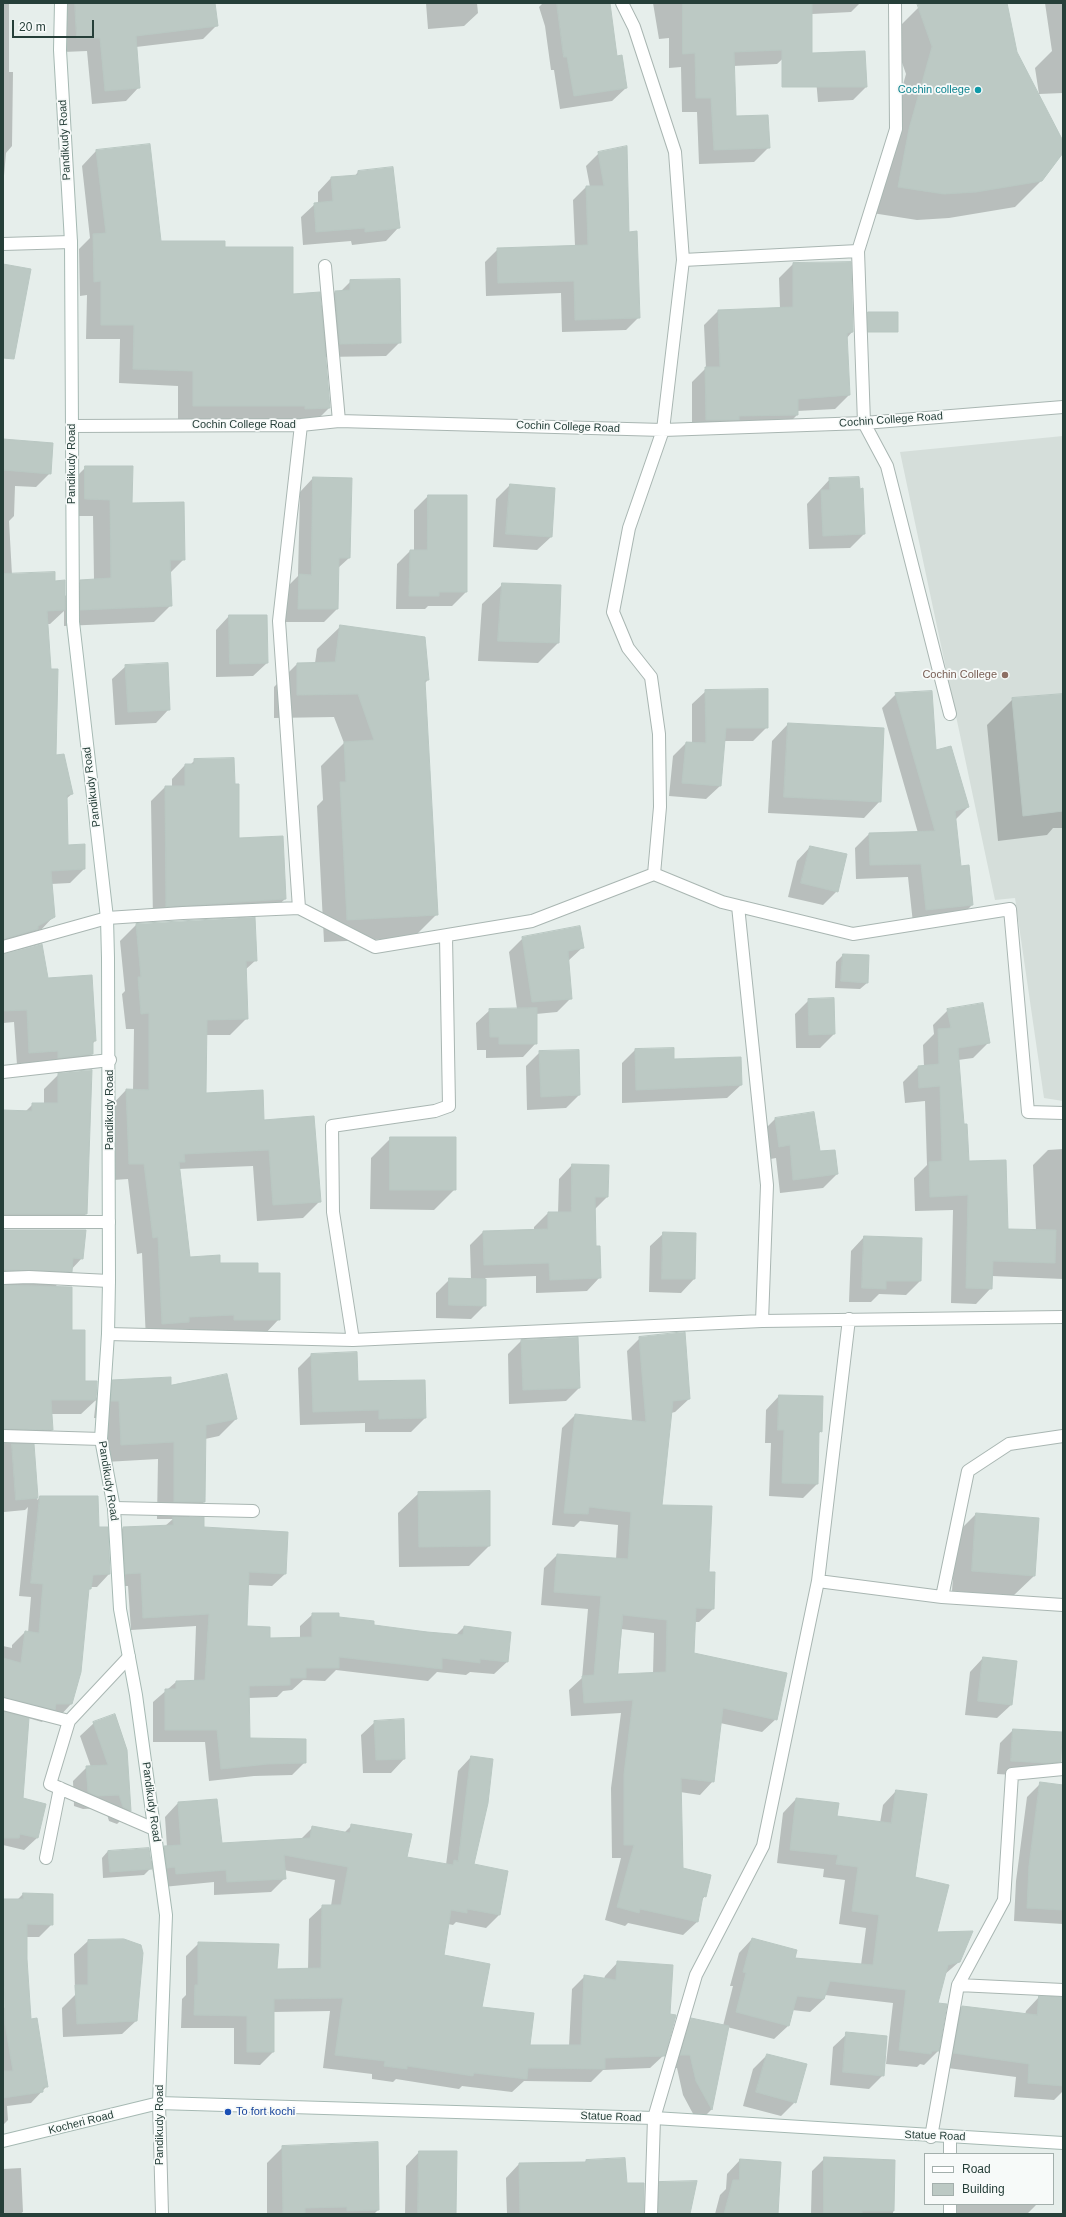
<!DOCTYPE html>
<style>
body{margin:0}
#map{position:relative;width:1066px;height:2217px;overflow:hidden;background:#e6eeeb;font-family:Helvetica,sans-serif}
canvas{display:block}
.frame{position:absolute;inset:0;border:4px solid #263f39;pointer-events:none}
.legend{position:absolute;left:924px;top:2153px;width:130px;height:52px;box-sizing:border-box;background:#f7faf9;border:1px solid #a3afac;margin:0;padding:5px 7px;list-style:none;font-size:12px;color:#263f39}
.legend li{display:flex;align-items:center;gap:8px;height:20px}
.legend b{width:20px;border:1px solid #a3afac}
.scale{position:absolute;left:12px;top:20px;width:82px;height:18px;box-sizing:border-box;border:2px solid #263f39;border-top:0;padding-left:5px;font-size:12px;line-height:14px;white-space:nowrap;color:#263f39;-webkit-text-stroke:3px #f7faf9;paint-order:stroke}
</style>
<div id="map">
<canvas width="1066" height="2217"></canvas>
<div class="frame"></div>
<ul class="legend">
<li><b style="height:5px;background:#fff"></b>Road</li>
<li><b style="height:11px;background:#bcc9c4"></b>Building</li>
</ul>
<div class="scale">20 m</div>
</div>
<script>
const ctx = document.querySelector('canvas').getContext('2d');
ctx.lineJoin = 'round';
function paint(path, color) { ctx.fillStyle = color; ctx.fill(path, 'evenodd'); }
function trace(path, color, width, dash) { ctx.strokeStyle = color; ctx.lineWidth = width; ctx.lineCap = dash ? 'butt' : 'round'; ctx.setLineDash(dash || []); ctx.stroke(path); }
function label(font, color, halo, rows, align = 'center') {
  ctx.font = font + ' Helvetica,sans-serif'; ctx.lineWidth = 3.5; ctx.setLineDash([]); ctx.textBaseline = 'middle'; ctx.strokeStyle = halo; ctx.fillStyle = color; for (const [text, x, y, turn = 0] of rows) {
    ctx.save(); ctx.translate(x, y); ctx.rotate((+turn || 0) * Math.PI / 180); ctx.textAlign = isNaN(turn) ? turn : align; if (halo) ctx.strokeText(text, 0, 0); ctx.fillText(text, 0, 0); ctx.restore();
  }
}
const built = new Path2D(`
 M1063 436V1101L1044 1098 1015 898 995 900 900 452Z`);
const shadow = new Path2D(`
 M3 3H9V72H13L12 146 6 153 3 187Z
 M66 3H214L217 25 203 39 136 47 139 87 126 101 92 104 87 51 63 52Z
 M426 3H477L478 13 464 26 428 29Z
 M543 3H609L616 57 626 88 612 101 560 109 554 70H551L545 26 539 7Z
 M653 3H787L792 50 777 64 733 66 735 117 769 147 754 162 699 164 697 112H682L681 67 669 68V38L659 39Z
 M811 3H860L851 12 812 14Z
 M930 3H1006L1016 52 1063 143V152L1041 181 1015 207 949 218 917 220 872 213 883 156 906 74 892 34 919 7Z
 M1045 3H1063V93L1039 94 1035 68 1052 51Z
 M815 67 866 87 853 100 818 102Z
 M149 146 160 242 224 248 292 295 320 307 335 292H340L351 281 400 342 386 356 325 357 329 408 315 422 178 420V386L119 383 120 339H86L87 295 80 296 79 249 90 238 82 166 96 151Z
 M599 153 628 233 639 317 626 330 562 332 561 293 486 296 485 262 498 249 575 246 573 200 586 187H590L586 166Z
 M358 172 399 227 386 241 352 245 351 241 303 245 301 217 315 204 318 203V192L331 178 354 177Z
 M793 264 852 332 846 339 849 395 835 409 797 411V415L783 429 692 433V382L706 368 704 325 718 311 780 309 779 278Z
 M3 440 50 473 36 487 15 486 14 516 9 521 12 575 54 582 64 597 81 581 94 580 93 516H69V484L86 467 131 504 184 559 170 573 171 605 154 622 64 626V611L50 624H47L55 757 72 794 66 799 67 846 84 869 70 883 51 884 54 916 40 931 3 949Z
 M313 478 351 479 349 558 338 568 337 609 324 622H285V589L298 576 300 492Z
 M830 479 864 534 850 548 809 549 807 504Z
 M510 485 554 488 551 537 537 550 493 547 496 499Z
 M428 496H466V592L452 606H428L425 609H396L397 564 410 551H414V510Z
 M503 584 558 643 538 663 478 661 482 604Z
 M229 616 267 663 253 676 216 677V630Z
 M341 626 428 680 424 684 437 914 413 938 324 942 317 806 323 800 321 766 344 743 334 717 274 718V687L297 664 315 663 317 649Z
 M126 666 169 709 156 723 115 725 112 679Z
 M706 691 767 727 753 741H724L720 786 706 799 669 796 673 756 686 743H692V704Z
 M896 694 968 807 955 820 960 868 972 905 958 919 913 923 908 877 856 879 855 848 869 834 918 833 882 708Z
 M1063 695V828H1053L1047 835 998 841 987 725 1013 699Z
 M788 724 880 801 864 818 768 813 772 741Z
 M195 760 234 786 238 839 285 899 271 912 153 920 151 801 165 787H172V779L185 765H190Z
 M810 847 837 891 823 905 788 897 797 861Z
 M254 918 256 960 245 970 247 1018 230 1035H206L205 1094 264 1121 320 1201 303 1218 257 1221 253 1166 178 1169 189 1258 257 1274 279 1319 263 1336H219L218 1331 177 1333 146 1340 142 1253 137 1254 128 1179 113 1180 110 1107 126 1090 133 1091 134 1029H126L122 994 125 991 120 941 136 925Z
 M523 938 583 947 568 961 571 998 557 1012 536 1014V1043L523 1057 486 1058V1050H477L476 1023 490 1010 517 1009 509 952Z
 M3 955 47 979 95 1041 92 1044V1054L78 1067 17 1065 14 1022 3 1023Z
 M843 955 867 983 860 989 835 988 836 962Z
 M809 1000 834 1034 820 1048H796L795 1014Z
 M948 1010 988 1043 973 1058 958 1060 963 1125 968 1162 1007 1230H1036L1033 1165 1048 1150 1063 1149V1279L992 1276 991 1288 976 1304 951 1303 953 1210 915 1211 914 1178 927 1165 925 1101 905 1103 903 1082 918 1067 924 1066 923 1045 934 1034 933 1025Z
 M635 1050 673 1060 741 1085 727 1098 622 1103V1063Z
 M540 1052 579 1095 566 1108 527 1110 526 1066Z
 M91 1071 86 1214 72 1228H3V1111L25 1112 33 1104H44V1089L59 1074Z
 M775 1119 820 1152 837 1174 823 1188 780 1193 776 1158 765 1160 762 1132Z
 M391 1138 454 1190 434 1210 370 1209 371 1158Z
 M572 1165 607 1197 594 1210 595 1247 600 1277 587 1291 536 1293V1276L485 1278V1305L471 1319 436 1318V1293L450 1279 471 1280 470 1245 483 1232 534 1230V1227L548 1213H558L559 1179Z
 M3 1230 82 1258 55 1287 71 1331 84 1382 95 1399 113 1381 170 1386 236 1419 219 1436 205 1439 204 1502 188 1518 285 1574 272 1586 248 1585 245 1627 269 1639 300 1638V1626L313 1614 372 1626 456 1635 464 1627 510 1633 507 1662 494 1674 470 1672 466 1675 437 1672 428 1681 336 1670 325 1681 303 1680 292 1690 283 1691 277 1697 248 1698 249 1739 305 1762 292 1775 254 1776 209 1781 205 1742H153V1702L176 1682H194L196 1626 131 1630 128 1586H113L110 1540 123 1528 165 1526 173 1519H157L158 1459 105 1462 102 1418H94L96 1400 81 1414H51L52 1430 37 1444H33L37 1500 40 1497 98 1528 109 1574 97 1587H91L87 1592 71 1704 59 1717 47 1716 42 1722 28 1718 22 1798 37 1838 24 1850 3 1845V1646L12 1648V1645L25 1632 28 1633 31 1597 19 1596 28 1507 25 1510 4 1512 3 1503Z
 M664 1233H695L694 1279 681 1293 649 1292 650 1246Z
 M864 1237 920 1281 906 1295 879 1294 871 1302H849L851 1251Z
 M640 1338 689 1399 675 1412 671 1413 661 1506 708 1573 713 1609 699 1622H694L693 1654 776 1719 762 1732 720 1723 713 1781 700 1795 680 1792 682 1869 705 1896 701 1901 697 1922 683 1935 628 1923 625 1926 605 1920 621 1858H612L611 1788 621 1713 571 1716 569 1690 582 1678 588 1609 541 1605 544 1568 557 1555 616 1559 618 1525 580 1521 574 1527 552 1525 562 1428 575 1415 632 1421 627 1351ZM621 1629 654 1633 653 1674 617 1675Z
 M521 1341 579 1388 566 1401 509 1404 508 1354Z
 M312 1354 357 1382 425 1418 411 1432H365V1423L300 1425 298 1368Z
 M779 1396 821 1431 818 1434 817 1484 803 1498 769 1496 771 1443H765L766 1410Z
 M419 1493 489 1546 469 1566 399 1567 398 1513Z
 M976 1514 1034 1576 1013 1596 952 1591 956 1534Z
 M983 1658 1011 1705 997 1718 965 1715 970 1672Z
 M375 1722 404 1759 391 1773H363L361 1735Z
 M94 1723 130 1811 117 1824 109 1821 105 1808 83 1809 74 1806 73 1781 87 1767H91L80 1736Z
 M1013 1730 1060 1761 1046 1775 1031 1776 997 1774 1000 1743Z
 M471 1757 473 1865 499 1915 486 1928 456 1922 453 1925 448 1924 443 1956 480 2008 529 2046H569L572 1989 585 1976 604 1979 605 1976 618 1962 664 2055 650 2068 603 2070 591 2082 524 2081 512 2092 462 2086 459 2089 396 2079 393 2082 372 2079V2074L323 2068 330 2011 273 2012V2052L260 2065 234 2064V2028H181L182 1999 186 1995V1956L199 1943 276 1970 308 1969 309 1919 323 1906H331L335 1880 284 1870 285 1878 271 1892 214 1895V1882L163 1887 162 1880H154L152 1867 144 1875 103 1878 102 1858 108 1851 150 1862 165 1847H167L165 1817 178 1803 221 1844 300 1840 312 1828 344 1833 352 1825 406 1858 446 1865 458 1771Z
 M1041 1783 1063 1786V1924L1014 1921 1016 1881 1027 1797Z
 M896 1791 914 1878 936 1934 960 1961 944 1975 937 2004 938 2051 924 2065 920 2064 917 2067 886 2064 893 2003 825 1995 824 1999 810 2012 792 2010 788 2026 774 2039 727 2027 711 2110 698 2123 683 2095 677 2068H667L678 2033 692 2019 723 2026 733 1986H730L739 1953 752 1939 794 1958 861 1965 866 1928 839 1924 845 1880 823 1877 824 1869 777 1863 783 1813 796 1799 836 1817 880 1823 883 1805Z
 M23 1894 52 1924 39 1937H27L15 1987H3V1900H17Z
 M88 1941 136 2021 122 2034 63 2037 62 2008 76 1994 83 1992 75 1991 74 1954Z
 M1039 1997 1063 1998V2091L1054 2100 1014 2097 1016 2077 940 2067 949 2021 962 2007 1025 2015 1026 2011Z
 M29 2003 30 2021 47 2086 31 2103 7 2106 8 2120 3 2125V2008Z
 M847 2034 883 2075 869 2089 830 2085 833 2047Z
 M767 2055 795 2102 781 2116 743 2106 753 2069Z
 M283 2147 378 2210 374 2214H267V2163Z
 M419 2152 455 2214H405L406 2166Z
 M825 2158 894 2161 893 2214H811L812 2171Z
 M740 2160 777 2214H715L720 2195 726 2189 727 2174Z
 M586 2161 626 2184 642 2214H492H507L506 2178 519 2164 584 2163Z
 M21 2168 23 2212 20 2214H3V2169Z
 M660 2183 689 2214H691H645L646 2197Z
 M948 2204H1036V2205L1027 2214H948Z`);
const building = new Path2D(`
 M75 3H215L218 26 136 36 140 88 105 91 100 38H77Z
 M557 3H610L617 56 622 55 627 88 574 96 567 57H564Z
 M683 3H812V53L865 51 867 87H782V50L734 52 736 116 768 115 770 148 714 150 711 98H696L695 53 683 54Z
 M917 3H1007L1017 52 1063 141V153L1042 181 976 192 944 194 898 187 909 129 932 47Z
 M150 144 161 241H225V247H293V294L320 292 330 408 305 409V406H193V371L133 369 134 325H101V281L94 282 93 234 106 233 96 150Z
 M627 146 629 232 637 231 640 318 575 320 574 281 498 283 497 248 588 245 586 186H604L598 152Z
 M393 167 400 228 365 232V228L316 232 314 203 333 201 331 177 358 175V171Z
 M851 262 853 332 847 333 850 395 798 399V415L739 416V420H706L705 367H720L718 310 793 307V263Z
 M3 264 31 269 14 359 3 358Z
 M400 279 401 343 340 344 335 291 350 290V280Z
 M868 312H898V332H868Z
 M3 439 53 443 51 474 3 470Z
 M85 466H133L132 503 184 502 185 560H170L172 606 80 610V580L111 578 110 500 85 499Z
 M313 477 352 478 350 558H339L338 609H298L299 574 311 575Z
 M859 477 860 489 863 488 865 534 823 536 821 490H830L829 478Z
 M510 484 555 488 552 537 506 534Z
 M428 495H467V592H439V596H409L410 550H427Z
 M55 572V581L65 580V610L47 611 51 669H58L56 755 64 754 73 794 67 795 68 845 85 844V869L51 871 55 917 38 926V929L3 939V574Z
 M502 583 561 585 559 643 498 641Z
 M229 615H267L268 663 230 664Z
 M340 625 425 637 429 680H425L438 915 347 920 340 782H346L344 742 374 740 358 694 297 695V663L335 662Z
 M168 663 170 710 128 712 125 665Z
 M768 689V728H726L721 786 682 783 686 742 706 743 705 690Z
 M932 691 936 750 951 746 969 807 955 811 961 866 969 865 973 905 926 910 921 864 870 865 869 833 935 831 895 693Z
 M1063 694V811L1023 816 1012 698Z
 M788 723 884 728 881 802 784 797Z
 M234 758 235 784H239V838L283 836 286 899 166 907 165 786H185V764H194V759Z
 M810 846 847 854 838 892 801 883Z
 M255 917 257 961H246L248 1019 207 1020 206 1093 263 1090 264 1120 314 1116 321 1202 273 1205 269 1150 184 1154 185 1162H179L190 1257 220 1255V1263H258V1273H280V1320H234V1315L189 1317V1322L162 1324 158 1237 153 1238 144 1164H129L126 1089 149 1090V1013L141 1014 138 977H141L136 924Z
 M580 926 584 948 568 951 572 999 532 1002 522 937Z
 M42 944 48 978 92 975 96 1041H93V1054L58 1058V1051L29 1053 27 1010 3 1011V954Z
 M843 954 869 955 868 983 841 981Z
 M834 998 835 1034 809 1035 808 999Z
 M983 1003 990 1043 958 1048 964 1124H967L969 1161 1006 1160 1008 1229 1056 1230 1055 1263 993 1261 992 1289 966 1288 968 1195 930 1197 929 1162 942 1161 940 1086 919 1088 918 1066 939 1064 938 1029 951 1028 947 1009Z
 M537 1008V1044H499V1037H490L489 1009Z
 M674 1048V1059L741 1057 742 1085 636 1090 635 1049Z
 M579 1050 580 1095 541 1097 539 1051Z
 M92 1070 87 1214H3V1110L32 1111V1103H58V1073Z
 M814 1112 820 1151 835 1150 838 1174 793 1180 790 1145 779 1147 775 1118Z
 M390 1137H456V1190H390Z
 M572 1164 609 1165 608 1197H595L596 1246H600L601 1278 550 1280 549 1263 484 1265 483 1231 548 1229V1212H571Z
 M3 1230H86L83 1259 73 1258 72 1272 3 1270Z
 M663 1232 696 1233 695 1279H662Z
 M864 1236 922 1238 921 1281H886V1289L862 1288Z
 M449 1278 486 1279V1306L449 1305Z
 M3 1285 72 1287V1330H85V1381H97L96 1400H51L53 1430 3 1429Z
 M685 1332 690 1399 673 1401 662 1505 712 1506 709 1572H715L714 1609 696 1608 694 1653 787 1673 777 1720 723 1708 714 1782 681 1778 683 1868 711 1875 706 1897 703 1896 698 1922 640 1909 639 1913 617 1907 634 1845H624V1774L633 1700 584 1703 582 1676 594 1675 601 1596 554 1592 557 1554 628 1559 631 1512 589 1507 588 1514 564 1513 575 1414 646 1422 639 1337ZM623 1615 667 1620 666 1672 618 1674Z
 M578 1337 580 1388 523 1390 521 1340Z
 M357 1352 358 1381 425 1380 426 1418 379 1419V1410L313 1412 311 1354Z
 M227 1374 237 1419 206 1425 205 1502H174V1442L121 1445 119 1401H111L112 1380 171 1377V1385Z
 M779 1395 823 1396 822 1432 819 1431 818 1484 782 1483 784 1430H778Z
 M12 1444H34L38 1498 16 1500Z
 M490 1491V1546L419 1547 418 1492Z
 M40 1496H98L99 1527H108L110 1574 93 1575 91 1589H89L81 1672 72 1704H56L55 1710 3 1697V1658L21 1663 25 1631 39 1633 43 1584 31 1583Z
 M976 1513 1039 1518 1035 1576 972 1571Z
 M173 1517H204V1527L288 1532 286 1574 249 1572 247 1626 270 1627V1638L312 1637V1613H339V1617L374 1621V1625L427 1632 463 1635 464 1626 511 1632 508 1662 480 1659V1663L442 1658V1669L339 1657V1668H306V1678H290V1685L249 1686 250 1738 306 1739V1763L268 1764 221 1769 217 1730H165V1689H176V1681L205 1680 209 1614 143 1618 141 1573 125 1574 123 1527 173 1525Z
 M983 1657 1017 1661 1012 1705 978 1701Z
 M3 1712 29 1718 23 1798 46 1804 38 1838 20 1834 19 1838H3Z
 M115 1714 127 1750 131 1811 123 1807 119 1795 97 1796 88 1792 86 1766 108 1765 93 1722Z
 M404 1719 405 1759 376 1760 374 1721Z
 M1013 1729 1062 1732 1061 1762 1046 1763 1011 1761Z
 M471 1756 493 1759 488 1803 474 1864 508 1871 500 1915 467 1909V1913L451 1910 444 1955 490 1964 482 2007 534 2013 530 2045H581L584 1975 616 1980 617 1961 673 1965 670 2014 676 2015 665 2056 605 2058V2069L528 2068 527 2079 474 2073 473 2076 407 2066V2069L384 2066 385 2061 335 2055 343 1998 274 1999V2052H247V2016L194 2015 195 1985H198V1942L279 1944 277 1969 321 1968 322 1905H341L348 1867 284 1855 286 1879 227 1882 226 1870 176 1874 175 1867 167 1868 164 1846 181 1845 178 1802 217 1799 222 1843 310 1838 312 1826 350 1833 351 1824 412 1834 407 1857 453 1865 454 1860 458 1861Z
 M1040 1782 1063 1785V1910L1027 1908 1029 1866Z
 M896 1790 927 1794 915 1877 949 1885 937 1932 973 1931 960 1962 948 1965 938 2003 947 2004 939 2051H932L931 2054 899 2050 906 1990 830 1981 824 1999 797 1996 789 2026 736 2012 746 1973 743 1972 752 1938 797 1950 795 1958 873 1965 879 1915 852 1911 858 1867 836 1864 838 1855 790 1850 796 1798 839 1803 837 1816 891 1823Z
 M149 1848 152 1869 110 1872 108 1851Z
 M23 1893 53 1894V1925L27 1924V1959L31 2019 37 2018 48 2087H43V2092L3 2098V2071H13L5 2024 3 1899H23Z
 M124 1939 141 1945 143 1953 137 2021 77 2024 75 1985H88V1940Z
 M1039 1996 1063 1997V2086L1028 2083 1029 2064 953 2053 962 2006 1037 2015Z
 M691 2018 729 2026 712 2110 696 2081 690 2055H680Z
 M846 2032 887 2036 884 2076 843 2072Z
 M767 2054 807 2064 796 2103 756 2092Z
 M378 2142 379 2210 347 2211V2207L305 2208V2214H283L282 2146Z
 M419 2151H457L456 2214H418Z
 M824 2157 895 2160 894 2211H862V2214L824 2213Z
 M625 2158 627 2183H644V2214H520L519 2163 586 2162V2160Z
 M740 2159 781 2162 778 2214H724L733 2180H739Z
 M697 2181 690 2214H658L659 2182Z`);
const street = new Path2D(`
 M622 3 634 27 675 152 683 260 663 430 629 528 613 612 628 648 651 677 659 734 660 807 654 874
 M895 3 896 129 858 251 864 423 887 466 950 714
 M3 244 71 242
 M683 260 858 251
 M325 266 339 421
 M72 426 301 425 339 421 663 430 864 423 1063 407
 M738 906 767 1185 762 1321
 M299 908 279 621 301 425
 M3 947 107 918 183 913 299 908 375 947 532 921 654 874 722 902 853 934 1010 909 1028 1112 1063 1113
 M3 1072 110 1060
 M3 1222H109
 M3 1278 29 1277 109 1281
 M108 1334 353 1340 762 1321 1063 1317
 M353 1340 333 1212 332 1126 435 1111 449 1106 446 936
 M3 1436 101 1439
 M114 1508 253 1511
 M818 1581 942 1597 968 1471 1009 1444 1063 1436
 M942 1597 1063 1605
 M129 1657 69 1721 50 1784 154 1829
 M3 1704 69 1721
 M46 1858 60 1788
 M958 1985 1004 1900 1012 1774 1063 1769
 M159 2103 162 2214
 M950 2136V2154
 M931 2137 958 1985 1063 1990
 M950 2204V2214
 M651 2214 654 2118 696 1975 763 1846 818 1581 849 1319`);
const secondary = new Path2D(`
 M61 3 60 50 71 242 73 622 107 918 108 958 109 1281 108 1334 101 1439 114 1508 120 1609 136 1695 166 1915 159 2103
 M3 2141 159 2103 654 2118 1063 2143`);
const markers = [
 [978,90,4,"#0f9aa8"],
 [1005,675,4,"#8d6e63"],
 [228,2112,4,"#1a4fb4"]
];
const cultureNames = [
 ["Cochin college",970,90]
];
const streetNames = [
 ["Pandikudy Road",65,140,-93],
 ["Cochin College Road",891,420,-4],
 ["Cochin College Road",244,425],
 ["Cochin College Road",568,427,2],
 ["Pandikudy Road",72,464,-90],
 ["Pandikudy Road",92,787,-97],
 ["Pandikudy Road",110,1110,-90],
 ["Pandikudy Road",108,1481,81],
 ["Pandikudy Road",151,1802,82],
 ["Statue Road",611,2117,2],
 ["Kocheri Road",81,2123,-14],
 ["Pandikudy Road",160,2125,-90],
 ["Statue Road",935,2136,2]
];
const educationNames = [
 ["Cochin College",997,675]
];
const transitNames = [
 ["To fort kochi",236,2112]
];
paint(built, '#d5deda');
paint(shadow, '#0003');
paint(building, '#bcc9c4');
trace(building, '#b9c7c2', 1);
trace(street, '#a9b6b2', 14);
trace(secondary, '#a6b9b3', 14);
trace(street, '#fff', 12);
trace(secondary, '#fff', 12);
for (const [x, y, r, color] of markers) { const dot = new Path2D(); dot.arc(x, y, r, 0, 2 * Math.PI); ctx.fillStyle = color; ctx.fill(dot); trace(dot, '#f7faf9', 1.5); }
label('11px', '#0d838f', '#f7faf9', cultureNames, 'right');
label('11px', '#263f39', '#f7faf9', streetNames);
label('11px', '#785e54', '#f7faf9', educationNames, 'right');
label('11px', '#164399', '#f7faf9', transitNames, 'left');
</script>
